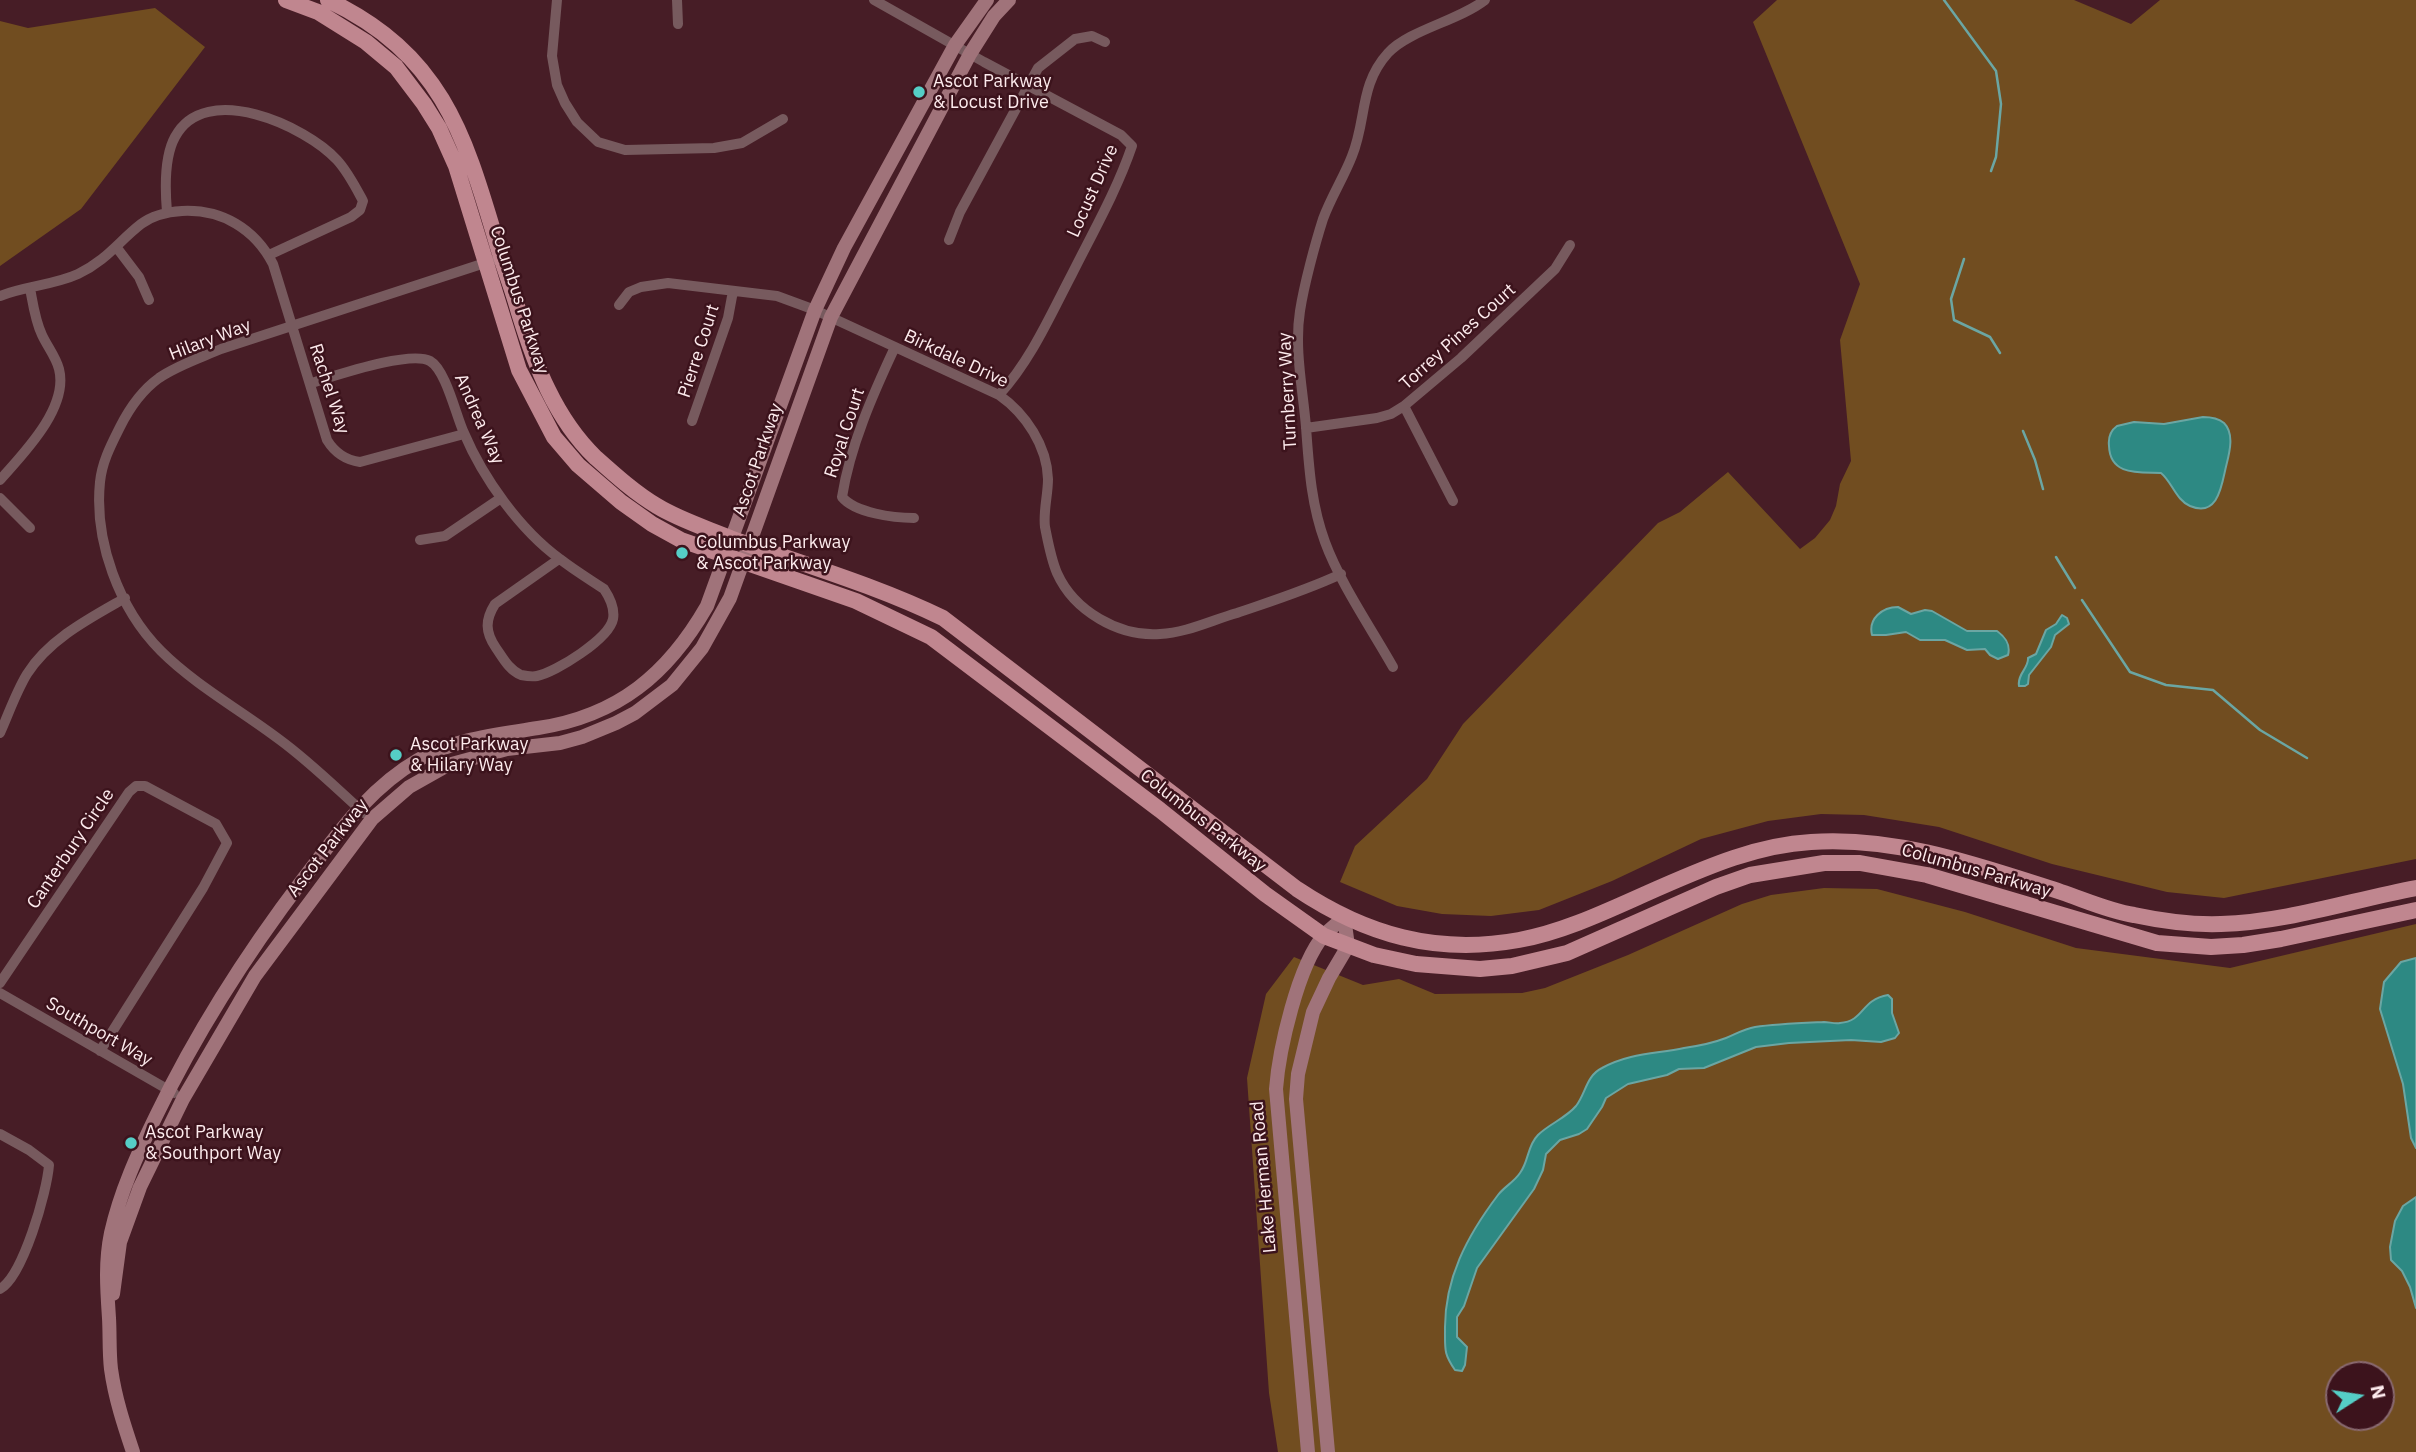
<!DOCTYPE html>
<style>
body{margin:0}
#map{position:relative;width:2416px;height:1452px;overflow:hidden;background:#471d26;font-family:"IBM Plex Sans",sans-serif}
canvas{display:block}
.north{position:absolute;left:2325px;top:1361px;width:70px;height:70px;box-sizing:border-box;background:#3c131c;border:2px solid #896970;border-radius:50%;rotate:78deg;font-size:19px;font-weight:700;line-height:28px;text-align:center;color:#fdebed}
.north::after{content:'';display:block;margin:auto;width:24px;height:32px;background:#55cec6;clip-path:polygon(50% 0,100% 100%,50% 72%,0 100%)}
</style>
<div id="map">
<canvas width="2416" height="1452"></canvas>
<div class="north">N</div>
</div>
<script>
const ctx = document.querySelector('canvas').getContext('2d');
ctx.lineJoin = 'round';
function paint(path, color) { ctx.fillStyle = color; ctx.fill(path, 'evenodd'); }
function trace(path, color, width, dash) { ctx.strokeStyle = color; ctx.lineWidth = width; ctx.lineCap = dash ? 'butt' : 'round'; ctx.setLineDash(dash || []); ctx.stroke(path); }
function label(font, color, halo, rows, align = 'center') {
  ctx.font = font + ' "IBM Plex Sans",sans-serif'; ctx.lineWidth = 5; ctx.setLineDash([]); ctx.textBaseline = 'middle'; ctx.strokeStyle = halo; ctx.fillStyle = color; for (const [text, x, y, turn = 0] of rows) {
    ctx.save(); ctx.translate(x, y); ctx.rotate((+turn || 0) * Math.PI / 180); ctx.textAlign = isNaN(turn) ? turn : align; if (halo) ctx.strokeText(text, 0, 0); ctx.fillText(text, 0, 0); ctx.restore();
  }
}
const green = new Path2D(`
 M1777 0H2074L2131 24 2160 0H2416V859L2224 898 2167 892 2052 864 1939 827 1864 815 1821 814 1768 821 1701 839 1612 881 1539 910 1491 916 1442 914 1397 906 1340 882 1355 846 1427 779 1463 724 1658 523 1680 512 1728 472 1800 549 1815 538 1830 520 1836 506 1840 484 1851 461 1840 340 1860 284 1753 22Z
 M155 8 205 47 81 209 0 266V21L28 28Z
 M1824 888 1877 889 1965 912 2076 948 2230 968 2416 924V1452H1278L1269 1393 1247 1078 1266 994 1294 957 1363 985 1399 979 1435 994 1522 993 1545 988 1628 955 1742 904 1771 895ZM2339 1375H2381V1417H2339Z`);
const water = new Path2D(`
 M2203 417C2211 417 2218 418 2224 423 2236 435 2228 457 2225 471 2221 490 2216 517 2190 506 2176 500 2172 482 2161 473 2139 472 2110 476 2109 446 2108 437 2110 431 2117 426L2134 422 2164 424Z
 M1898 607 1911 614 1925 610 1932 611 1967 631H1997C2005 637 2011 644 2008 655L1998 659 1990 655 1985 649 1967 650 1945 640H1920L1906 632 1886 635H1872C1868 619 1882 607 1898 607Z
 M2062 615 2067 618 2069 624 2055 635 2051 647 2029 675 2028 684 2025 686H2019C2017 674 2029 668 2028 658L2036 654 2046 630 2056 624Z
 M2416 958V1148L2411 1138 2403 1084 2380 1009 2384 982 2401 962Z
 M1888 995 1892 999V1013L1899 1033 1895 1038 1881 1042 1851 1040 1789 1043 1756 1047 1704 1068 1679 1069 1667 1075 1628 1084 1606 1098 1602 1107 1587 1129 1579 1134 1560 1140 1546 1154 1543 1170 1534 1189 1477 1268 1464 1306 1457 1317V1337L1467 1347 1465 1365 1462 1371 1455 1370C1444 1354 1445 1350 1445 1331 1444 1279 1467 1236 1498 1195 1504 1187 1514 1182 1520 1173 1529 1161 1527 1146 1538 1135 1549 1124 1566 1118 1576 1106 1586 1093 1586 1076 1602 1068 1630 1053 1655 1054 1684 1048 1698 1046 1713 1043 1726 1038 1736 1034 1744 1029 1755 1027 1776 1024 1803 1023 1824 1022 1829 1022 1835 1024 1840 1023 1865 1021 1860 1000 1888 995Z
 M2416 1197V1308L2410 1287 2402 1271 2391 1260 2390 1247 2395 1221 2403 1206Z`);
const stream = new Path2D(`
 M1944 0 1996 71 2001 104 1996 157 1991 171
 M1964 259 1951 299 1954 320 1990 337 2000 353
 M2023 431 2035 460 2043 489
 M2056 557 2075 588
 M2082 600 2130 672 2166 685 2213 690 2260 730 2307 758`);
const street = new Path2D(`
 M557 0 552 56 557 85 565 103 577 122 598 142 625 150 714 148 742 143 783 119
 M677 0 678 24
 M874 0 984 62 1121 135 1132 146C1117 190 1093 232 1072 274 1050 316 1031 360 999 395
 M167 212C165 189 164 157 175 137 205 80 306 126 337 160 348 172 355 186 363 201L360 210 351 217 269 255
 M949 240 960 212 1038 68 1075 39 1092 36 1105 42
 M117 248 139 277 149 300
 M0 296C25 286 54 285 78 274 107 260 118 242 141 224 153 215 167 212 182 211 222 209 255 229 273 264L327 440C335 453 345 460 360 462L464 434
 M619 305 629 292 641 287 668 283 777 296 815 310 999 395C1026 414 1047 446 1048 479 1048 495 1043 512 1045 527 1048 542 1051 559 1057 573 1074 611 1119 637 1160 634 1186 633 1212 620 1237 613 1272 601 1307 590 1341 574
 M895 347C873 394 850 446 842 497 855 513 894 518 914 518
 M311 383C335 376 410 350 430 361 446 370 456 416 464 433 483 478 520 530 560 559 574 570 589 579 604 589 610 598 615 608 613 619 609 639 556 672 537 676 532 677 526 676 521 675 509 670 503 658 496 648 485 632 485 620 495 604L559 559
 M1404 406 1453 501
 M692 421 728 318 733 291
 M1306 428 1377 418 1391 414 1404 406 1461 358 1555 269 1570 245
 M0 480C23 454 69 408 59 369 56 357 47 346 42 335 35 320 33 304 30 288
 M0 498 30 528
 M420 540 445 536 501 498
 M1393 667C1371 628 1340 583 1325 542 1311 504 1309 467 1306 427 1303 390 1294 349 1300 311 1304 285 1315 244 1323 219 1331 197 1344 177 1352 156 1367 119 1359 85 1388 53 1409 30 1458 21 1485 0
 M0 733C9 713 16 692 27 674 49 639 90 618 125 598
 M364 813C336 788 310 762 280 740 242 711 195 685 161 651 119 609 94 541 100 482 102 462 111 445 120 427 129 409 141 391 159 378 178 365 200 358 221 349L491 261
 M0 983 129 792 136 786H145L216 824 227 843 203 888 100 1051
 M0 993 174 1093
 M0 1134 29 1150 49 1165C47 1192 23 1276 0 1289`);
const secondary = new Path2D(`
 M113 1294 120 1242 140 1187 183 1099 255 976 372 819 409 787 448 765 507 749 560 743 582 737 616 723 635 713 672 685 702 648 730 598 831 317 970 54 994 16 1009 0
 M133 1452C124 1425 115 1398 111 1369 109 1352 110 1335 109 1318 107 1289 105 1262 111 1233 120 1192 138 1153 156 1116 197 1031 247 953 304 878 338 834 368 789 418 760 456 738 496 735 538 728 618 716 668 674 707 606L815 310 844 248 955 45 987 0
 M1308 1452 1276 1089C1279 1050 1298 965 1324 935 1330 929 1338 923 1344 917
 M1328 1452 1296 1099 1298 1074 1313 1012 1329 978 1348 946 1344 917`);
const primary = new Path2D(`
 M286 0 318 12 366 42 396 67 424 104 439 128 456 166 519 370 554 437 578 465 621 502 652 524 681 540 856 601 931 637 1160 810 1265 894 1324 936 1374 955 1416 964 1480 969 1512 966 1567 953 1716 887 1750 875 1824 863H1860L1927 875 2157 943 2211 947 2243 945 2281 939 2416 910
 M328 0C447 57 466 141 501 257 507 276 514 294 519 313 535 365 555 418 595 457 614 474 635 493 657 506 680 520 706 528 730 538 802 564 875 585 943 618L1297 889C1366 935 1436 955 1519 940 1568 931 1615 907 1661 887 1709 866 1758 845 1811 842 1897 836 1980 866 2061 892 2085 900 2109 911 2134 915 2162 921 2192 925 2221 924 2287 922 2352 900 2416 888`);
const markers = [
 [919,92,7,"#55cec6"],
 [682,553,7,"#55cec6"],
 [396,755,7,"#55cec6"],
 [131,1143,7,"#55cec6"]
];
const poiNames = [
 ["Ascot Parkway",933,82],
 ["& Locust Drive",933,103],
 ["Columbus Parkway",696,543],
 ["& Ascot Parkway",696,564],
 ["Ascot Parkway",410,745],
 ["& Hilary Way",410,766],
 ["Ascot Parkway",145,1133],
 ["& Southport Way",145,1154]
];
const streetNames = [
 ["Locust Drive",1093,191,-66],
 ["Columbus Parkway",519,300,72],
 ["Torrey Pines Court",1458,337,-42],
 ["Hilary Way",210,340,-21],
 ["Pierre Court",699,351,-72],
 ["Birkdale Drive",956,359,25],
 ["Rachel Way",329,389,72],
 ["Turnberry Way",1288,391,-93],
 ["Andrea Way",479,419,66],
 ["Royal Court",845,433,-72],
 ["Ascot Parkway",758,460,-71],
 ["Columbus Parkway",1203,821,38],
 ["Ascot Parkway",328,848,-52],
 ["Canterbury Circle",71,849,-56],
 ["Columbus Parkway",1976,871,16],
 ["Southport Way",99,1032,30],
 ["Lake Herman Road",1264,1177,-95]
];
paint(green, '#714d20');
paint(water, '#2d8983');
trace(water, '#6ba6a3', 2);
trace(stream, '#6ba6a3', 2.5);
trace(street, '#775a5e', 10);
trace(secondary, '#a0737a', 14);
trace(primary, '#c0868f', 16);
for (const [x, y, r, color] of markers) { const dot = new Path2D(); dot.arc(x, y, r, 0, 2 * Math.PI); ctx.fillStyle = color; ctx.fill(dot); trace(dot, '#3c131c', 2.5); }
label('18px', '#fdebed', '#3c131c', poiNames, 'left');
label('18px', '#fdebed', '#3c131c', streetNames);
</script>
